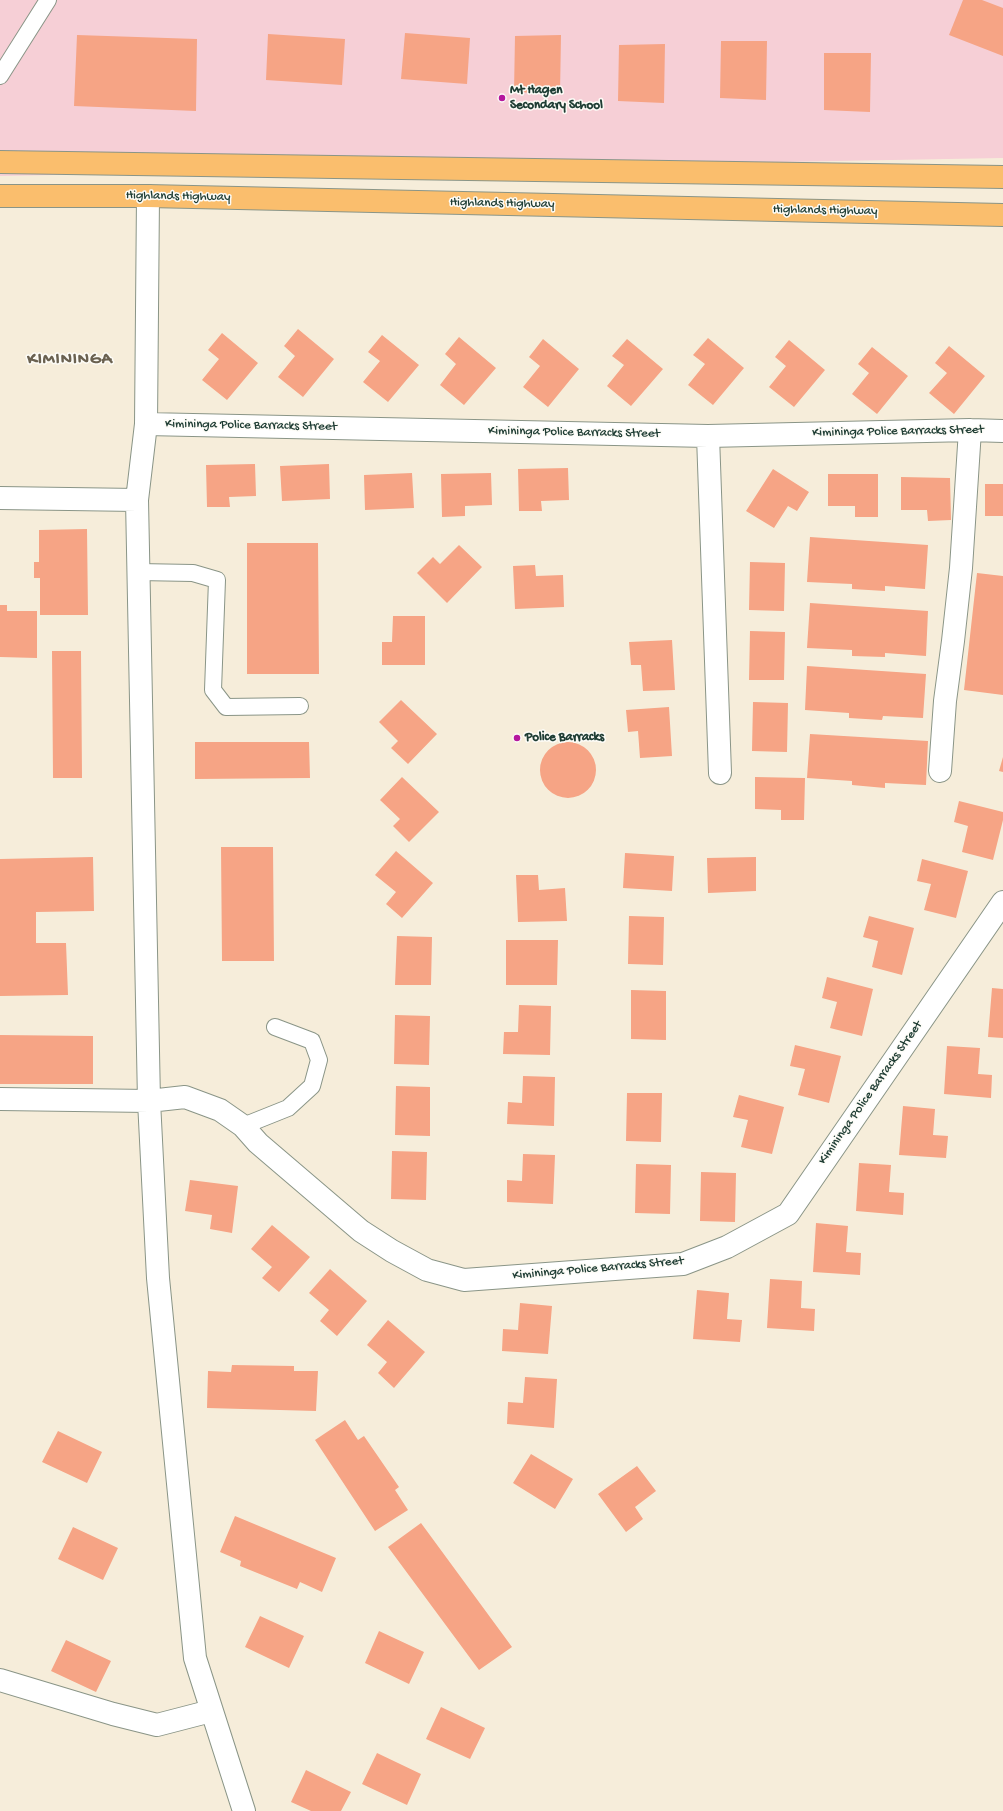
<!DOCTYPE html>
<style>
body{margin:0}
canvas{display:block;background:#f6edda}
</style>
<canvas width="1003" height="1811"></canvas>
<script>
const ctx = document.querySelector('canvas').getContext('2d');
ctx.lineJoin = 'round';
function paint(path, color) { ctx.fillStyle = color; ctx.fill(path, 'evenodd'); }
function trace(path, color, width, dash) { ctx.strokeStyle = color; ctx.lineWidth = width; ctx.lineCap = dash ? 'butt' : 'round'; ctx.setLineDash(dash || []); ctx.stroke(path); }
function label(font, color, halo, rows, align = 'center') {
  ctx.font = font + ' "Gochi Hand",sans-serif'; ctx.lineWidth = 3; ctx.setLineDash([]); ctx.textBaseline = 'middle'; ctx.strokeStyle = halo; ctx.fillStyle = color; for (const [text, x, y, turn = 0] of rows) {
    ctx.save(); ctx.translate(x, y); ctx.rotate((+turn || 0) * Math.PI / 180); ctx.textAlign = isNaN(turn) ? turn : align; if (halo) ctx.strokeText(text, 0, 0); ctx.fillText(text, 0, 0); ctx.restore();
  }
}
const built = new Path2D(`
 M0 0H1003V158L0 176Z`);
const building = new Path2D(`
 M963 0H982L1003 8V56L949 35Z
 M405 33 470 38 467 84 401 79Z
 M268 34 345 39 342 85 266 80Z
 M77 35 197 39 196 111 74 106Z
 M561 35 560 94 514 92 515 36Z
 M721 41H767L766 100 720 98Z
 M665 44 664 103 618 101 619 45Z
 M824 53H871L870 112 824 110Z
 M298 329 334 359 303 397 278 377 295 356 284 346Z
 M222 333 258 363 227 400 202 380 219 359 208 350Z
 M382 335 419 365 388 402 363 382 380 361 368 352Z
 M459 337 496 368 464 405 440 385 456 364 445 354Z
 M708 338 744 368 713 405 688 385 705 364 693 355Z
 M543 339 579 369 548 407 523 387 540 366 529 357Z
 M627 339 663 369 631 406 607 386 624 365 612 356Z
 M789 340 825 370 794 407 769 387 786 366 775 357Z
 M949 346 985 376 954 414 929 393 947 373 935 363Z
 M872 347 908 376 877 414 852 394 869 373 858 364Z
 M255 464 256 496 229 497 230 507H207L206 465Z
 M329 464 330 499 282 501 280 466Z
 M568 468 569 500 541 501 542 511H519L518 469Z
 M773 469 809 492 797 511 788 506 774 528 746 511Z
 M412 473 414 508 365 510 364 475Z
 M491 473 492 505 465 506V516L442 517 441 474Z
 M828 474H878V517H855V506H828Z
 M901 477 950 478 951 520 928 521 927 510H901Z
 M985 484H1003V516H985Z
 M87 529 88 615H40V578H34V562H39V530Z
 M810 537 928 545 925 589 885 586V591L852 589V584L807 582Z
 M247 543H318L319 674H247Z
 M459 545 482 567 447 603 417 573 433 557 440 564Z
 M750 562 785 563 784 611 749 610Z
 M535 565 536 576 563 575 564 607 515 609 513 566Z
 M977 573 1003 576V695L964 690Z
 M810 603 928 611 926 656 885 653V657L852 656V650L807 648Z
 M0 605H7V611H37V658L0 657Z
 M393 616H425V665H382V642H392Z
 M750 631 785 632 784 680H749Z
 M672 640 675 690 643 691 641 665H631L629 642Z
 M52 651H81L82 778H53Z
 M807 666 926 674 923 718 883 716 882 720 849 718V713L805 710Z
 M401 700 437 734 408 764 391 748 398 741 379 722Z
 M753 702 788 703 787 752 752 751Z
 M669 707 672 756 640 758 638 731 628 732 626 710Z
 M810 734 928 741 926 785 885 783V788L852 785V781L807 778Z
 M540 770a28 28 0 1 1 56 0a28 28 0 1 1-56 0Z
 M195 742H309L310 778 195 779Z
 M1003 757V772L999 771Z
 M402 777 439 812 409 842 393 826 400 819 380 800Z
 M755 777 805 778 804 820H781V810L755 809Z
 M959 801 1003 812V820L993 860 962 852 968 826 954 822Z
 M221 847H273L274 961H222Z
 M396 851 433 883 402 918 386 904 396 892 375 875Z
 M625 853 674 856 672 891 623 888Z
 M93 857 94 911 36 912V943H66L68 995 0 996V859Z
 M756 857V891L708 893 707 858Z
 M922 859 968 871 956 918 924 910 931 884 917 881Z
 M516 875H538L539 890 565 888 567 921 518 922Z
 M629 916 664 917 663 965 628 964Z
 M869 916 914 928 902 975 872 967 878 941 863 937Z
 M397 936 432 937 431 985H395Z
 M506 940H558L557 985H506Z
 M827 977 873 989 862 1036 830 1028 837 1002 822 998Z
 M992 988 1003 989V1038L988 1037Z
 M631 990 666 991V1040L631 1039Z
 M519 1005 551 1006 550 1055 503 1054 504 1032H518Z
 M395 1015 430 1016 429 1065 394 1064Z
 M0 1035 93 1036V1084H0Z
 M795 1045 841 1056 829 1103 798 1095 805 1069 790 1066Z
 M947 1046 980 1048 978 1074 992 1075 991 1098 944 1094Z
 M523 1076 555 1077 554 1126 507 1124 508 1102 522 1103Z
 M396 1086 430 1087V1136L395 1135Z
 M627 1093H662L661 1142 626 1141Z
 M739 1095 784 1107 772 1154 741 1147 748 1120 733 1117Z
 M903 1106 935 1109 933 1135 948 1136 946 1158 899 1155Z
 M392 1151 427 1152 426 1200 391 1199Z
 M523 1154 555 1155 553 1204 507 1202V1180L522 1181Z
 M859 1163 891 1165 889 1192 904 1193 903 1215 856 1211Z
 M636 1164 671 1165 670 1214 635 1213Z
 M701 1172 736 1173 735 1222 700 1221Z
 M190 1180 238 1186 232 1233 210 1229 212 1215 185 1211Z
 M816 1223 848 1226 846 1252 861 1253 860 1275 813 1272Z
 M272 1225 310 1257 279 1292 262 1278 272 1267 251 1249Z
 M330 1269 367 1301 337 1336 320 1321 329 1310 309 1293Z
 M770 1279 802 1281 801 1308 815 1309 814 1331 767 1328Z
 M697 1290 729 1293 727 1319 742 1320 740 1342 693 1339Z
 M520 1303 552 1306 548 1354 502 1351 503 1329 518 1330Z
 M388 1320 425 1352 394 1388 378 1373 387 1362 367 1345Z
 M232 1365 294 1366V1371H318L316 1411 207 1408 208 1371 231 1372Z
 M525 1377 557 1379 554 1428 507 1424 508 1402 523 1403Z
 M345 1420 358 1440 364 1436 399 1487 395 1490 408 1510 375 1531 315 1440Z
 M58 1431 102 1452 87 1483 42 1462Z
 M531 1454 573 1479 555 1509 513 1483Z
 M637 1466 656 1491 635 1507 643 1519 626 1532 598 1494Z
 M235 1516 336 1558 322 1592 300 1582 297 1589 240 1566 241 1561 220 1552Z
 M421 1523 512 1647 479 1670 388 1547Z
 M73 1527 118 1548 103 1580 58 1559Z
 M260 1616 304 1636 289 1668 245 1647Z
 M379 1631 424 1652 409 1684 365 1663Z
 M66 1640 111 1661 96 1692 51 1671Z
 M441 1707 485 1728 470 1759 426 1739Z
 M377 1753 421 1774 407 1805 362 1784Z
 M306 1770 351 1792 341 1811H311L291 1802Z`);
const lane = new Path2D(`
 M0 76 48 0
 M138 572 193 573 217 580 213 690 226 707 300 706
 M243 1126 288 1108 312 1086 319 1060 312 1041 275 1027`);
const street = new Path2D(`
 M148 196 146 424 137 500 149 1101 158 1278 195 1658 244 1811
 M146 424 708 436 970 430 1003 431
 M708 436 720 773
 M0 498 137 500
 M940 771 945 701 953 641 961 568 970 430
 M0 1099 149 1101 185 1097 220 1110 243 1126 258 1143 361 1231 392 1251 427 1270 464 1280 683 1264 727 1247 788 1214 1003 902
 M0 1680 113 1714 157 1725 211 1711`);
const highway = new Path2D(`
 M0 162 1003 177
 M0 196H148L1003 215`);
const markers = [
 [502,98,4,"#b5179e"],
 [517,738,4,"#b5179e"]
];
const poiNames = [
 ["Mt Hagen",510,91],
 ["Secondary School",510,106],
 ["Police Barracks",525,738]
];
const streetNames = [
 ["Highlands Highway",178,197,1],
 ["Highlands Highway",502,204,1],
 ["Highlands Highway",825,211,1],
 ["Kimininga Police Barracks Street",251,426,1],
 ["Kimininga Police Barracks Street",898,432,-1],
 ["Kimininga Police Barracks Street",574,433,1],
 ["Kimininga Police Barracks Street",871,1093,-55],
 ["Kimininga Police Barracks Street",598,1269,-5]
];
const districtNames = [
 ["KIMININGA",70,360]
];
paint(built, '#f6cfd6');
paint(building, '#f6a485');
trace(lane, '#8a9587', 18);
trace(street, '#8a9587', 24);
trace(highway, '#8a9587', 24);
trace(lane, '#fff', 16);
trace(street, '#fff', 22);
trace(highway, '#fabe6d', 22);
for (const [x, y, r, color] of markers) { const dot = new Path2D(); dot.arc(x, y, r, 0, 2 * Math.PI); ctx.fillStyle = color; ctx.fill(dot); trace(dot, '#fdfcf7', 1.5); }
label('bold 13px', '#1f3d34', '#fdfcf7', poiNames, 'left');
label('13px', '#1f3d34', '#fdfcf7', streetNames);
ctx.letterSpacing = '1px';
label('bold 17px', '#6a6150', '#fdfcf7', districtNames);
ctx.letterSpacing = '0px';
</script>
